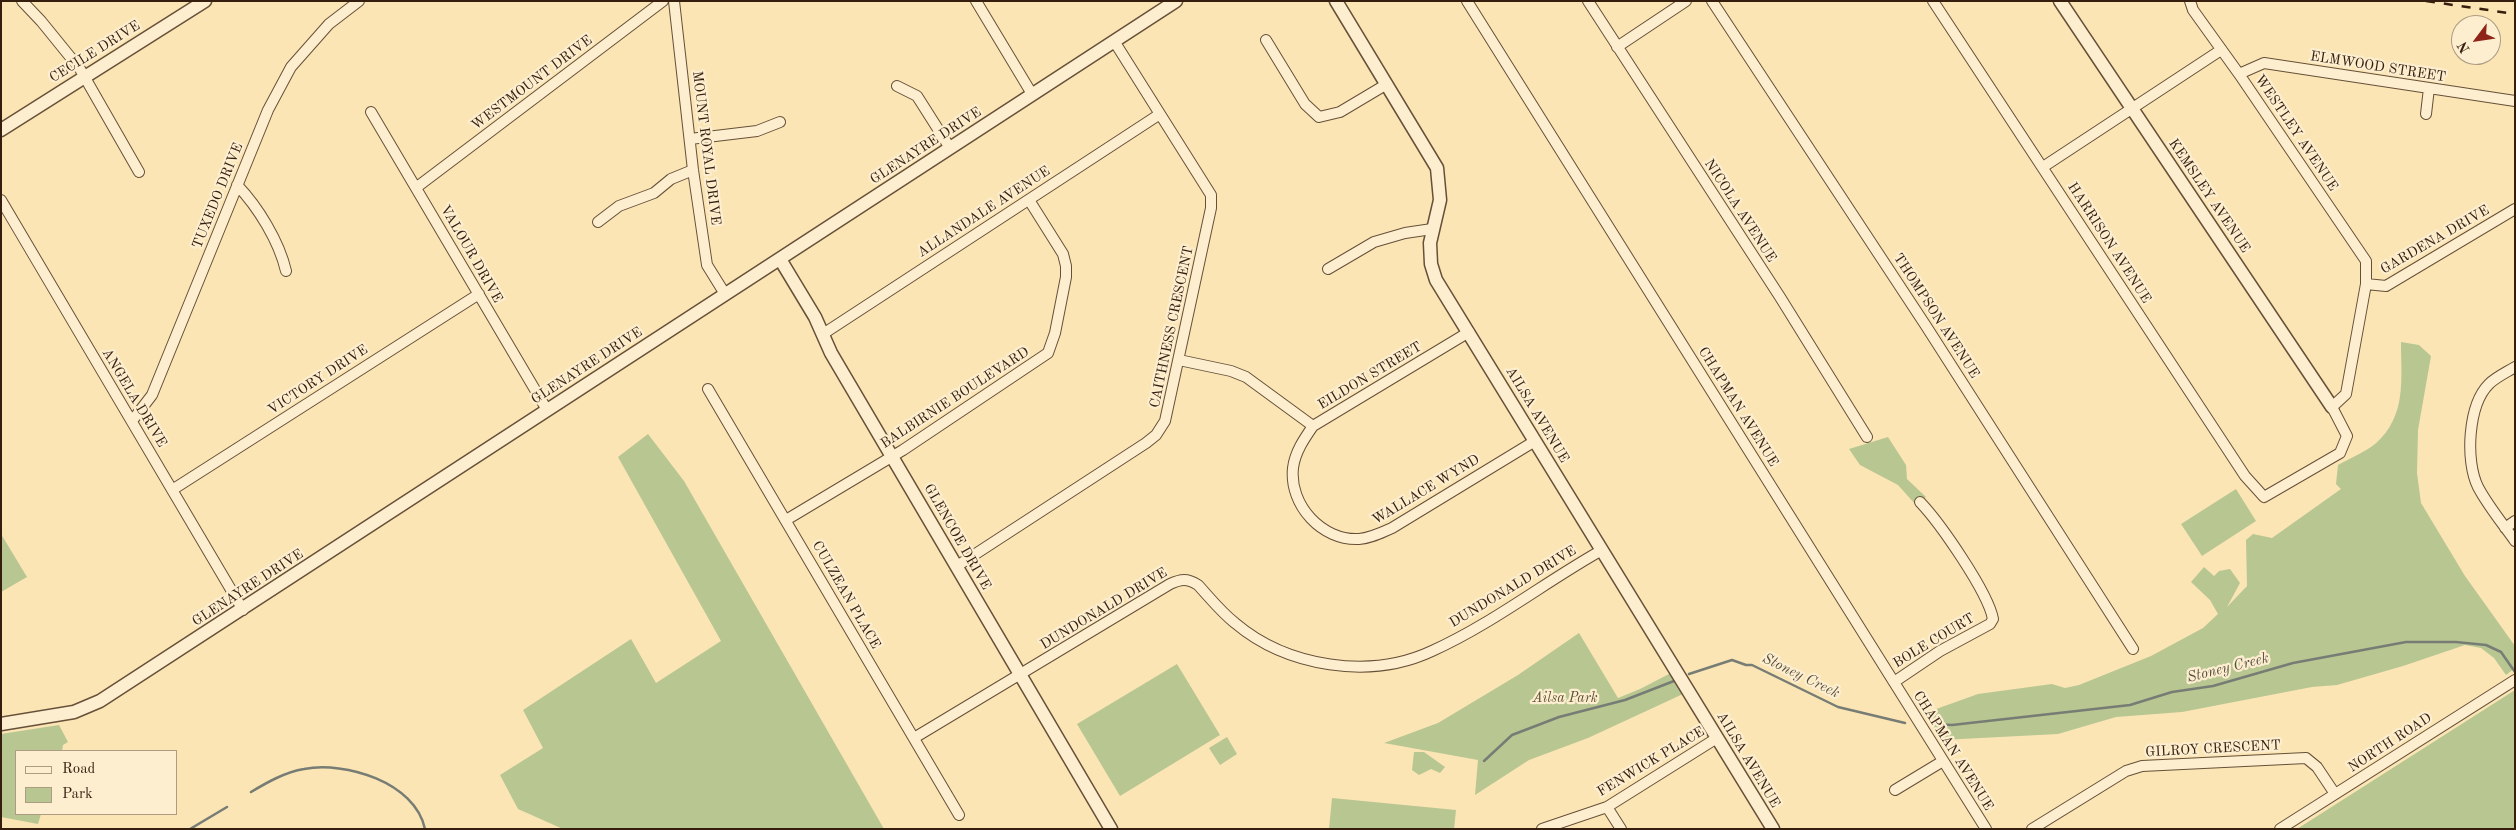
<!DOCTYPE html>
<style>
body{margin:0}
#map{position:relative;width:2516px;height:830px;overflow:hidden;background:#fbe5b5;font-family:"Old Standard TT",serif}
canvas{display:block}
.frame{position:absolute;inset:0;border:2px solid #361e0f;pointer-events:none}
.legend{position:absolute;left:15px;top:750px;width:162px;height:65px;box-sizing:border-box;background:#fceecf;border:1px solid #ad9b82;margin:0;padding:6px 9px;list-style:none;font-size:15px;color:#361e0f}
.legend li{display:flex;align-items:center;gap:10px;height:25px}
.legend b{width:25px;border:1px solid #ad9b82}
.north{position:absolute;left:2451px;top:15px;width:50px;height:50px;box-sizing:border-box;background:#fceecf;border:1px solid #ad9b82;border-radius:50%;rotate:239deg;font-size:14px;font-weight:700;line-height:20px;text-align:center;color:#361e0f}
.north::after{content:'';display:block;margin:auto;width:18px;height:22px;background:#8f2418;clip-path:polygon(50% 0,100% 100%,50% 72%,0 100%)}
</style>
<div id="map">
<canvas width="2516" height="830"></canvas>
<div class="frame"></div>
<ul class="legend">
<li><b style="height:6px;background:#fceecf"></b>Road</li>
<li><b style="height:14px;background:#b8c692"></b>Park</li>
</ul>
<div class="north">N</div>
</div>
<script>
const ctx = document.querySelector('canvas').getContext('2d');
ctx.lineJoin = 'round';
function paint(path, color) { ctx.fillStyle = color; ctx.fill(path, 'evenodd'); }
function trace(path, color, width, dash) { ctx.strokeStyle = color; ctx.lineWidth = width; ctx.lineCap = dash ? 'butt' : 'round'; ctx.setLineDash(dash || []); ctx.stroke(path); }
function label(font, color, halo, rows, align = 'center') {
  ctx.font = font + ' "Old Standard TT",serif'; ctx.lineWidth = 4.5; ctx.setLineDash([]); ctx.textBaseline = 'middle'; ctx.strokeStyle = halo; ctx.fillStyle = color; for (const [text, x, y, turn = 0] of rows) {
    ctx.save(); ctx.translate(x, y); ctx.rotate((+turn || 0) * Math.PI / 180); ctx.textAlign = isNaN(turn) ? turn : align; if (halo) ctx.strokeText(text, 0, 0); ctx.fillText(text, 0, 0); ctx.restore();
  }
}
const green = new Path2D(`
 M2401 342 2419 345 2431 356 2418 430 2417 473 2421 503 2465 576 2515 646V668L2506 675 2494 658 2481 648 2465 645 2403 666 2337 685 2312 687 2182 712 2116 717 2058 734 1942 740 1925 713 1978 694 2052 684 2065 688 2079 685 2151 656 2203 628 2218 614 2210 600 2191 582 2204 567 2214 576 2219 571 2230 569 2240 583 2227 607 2247 586 2246 540 2253 534 2272 538 2341 489 2336 484 2338 465C2350 458 2365 452 2375 444 2407 416 2401 380 2401 342Z
 M648 434 684 481 884 829H563L518 809 500 775 543 748 523 710 631 639 656 683 721 641 618 457Z
 M1888 437 1906 465 1907 479 1926 497 1915 504 1898 485 1860 465 1849 449Z
 M2236 489 2256 521 2202 556 2181 524Z
 M1 534 27 577 1 592Z
 M1579 633 1618 698 1640 689 1671 673 1683 694 1588 738 1529 760 1475 795 1478 760 1384 743 1438 723 1518 675Z
 M1177 664 1220 735 1120 796 1077 724Z
 M2515 690V829H2297Z
 M59 725 68 742 63 745 62 751H16V814H41L38 824 1 817V734Z
 M1227 737 1237 754 1220 765 1209 748Z
 M1414 752H1424L1445 767 1440 773 1431 769 1419 775 1412 770Z
 M1332 798 1456 810 1454 829H1329Z`);
const stream = new Path2D(`
 M1689 674 1732 660 1746 665H1752L1838 707 1905 723
 M1935 724 1952 725 2130 705 2172 692 2213 686 2293 663 2406 642H2456L2486 645 2501 652 2515 672
 M1484 761 1512 735 1559 717 1625 700 1674 681
 M251 792C266 783 285 772 304 769 345 761 415 782 425 829
 M190 829 227 807`);
const minor = new Path2D(`
 M22 1 41 21 80 69 139 172
 M674 1 693 170 707 265 725 294
 M976 1 1032 94
 M1467 1 1986 829
 M1588 1 1780 297 1867 437
 M1712 1 1926 326 2133 649
 M1933 1 2245 476 2264 497 2340 453 2347 436 2332 407 2346 394 2366 284 2386 286 2515 209
 M2190 1 2193 10 2239 74 2366 261V284
 M1266 40 1305 104 1319 117 1340 112 1387 84
 M1617 47 1686 1
 M2239 74 2264 63 2515 101
 M897 86 917 96 950 148
 M371 112 547 410
 M2426 114 2429 88
 M690 139 757 131 780 122
 M2043 167 2221 50
 M237 185C258 207 279 241 286 271
 M417 187 663 1
 M1 200 243 610
 M598 222 619 206 654 193 671 179 693 170
 M1328 269 1374 242 1405 233 1432 229
 M823 334 1160 114
 M1179 360 1231 371 1246 377 1313 426 1469 332
 M2515 367C2507 372 2496 377 2489 384 2468 405 2465 461 2478 487 2488 506 2503 524 2515 541
 M708 389 959 815
 M132 421 152 395 268 110 291 67 329 24 359 1
 M1313 426C1304 439 1295 452 1293 468 1289 505 1322 541 1359 539 1371 538 1381 533 1392 528L1535 441
 M172 490 479 294
 M786 520 903 450 1048 353 1055 333 1066 277V266L1063 254 1029 200
 M2505 528 2515 521
 M957 566 1146 443 1156 435 1165 421 1211 208V195L1114 41
 M1894 682 1940 651 1990 624 1993 619C1988 592 1940 523 1920 502
 M914 738 1170 584C1181 579 1187 578 1198 585 1210 598 1221 612 1235 623 1287 667 1370 680 1432 651 1492 624 1545 582 1602 550
 M1895 790 1943 761
 M1607 807 1621 829
 M1542 829 1607 807 1717 738
 M2032 829 2126 771 2142 766 2306 758 2317 767 2335 794
 M2280 829 2515 680`);
const tertiary = new Path2D(`
 M1336 1 1437 168 1440 200 1430 243 1431 264 1436 280 1773 829
 M2060 1 2332 407
 M1 130 205 1
 M780 259 815 317 831 353 1111 829
 M1 724 74 712 100 701 1176 1`);
const rail = new Path2D(`
 M2426 1 2515 14`);
const streetNames = [
 ["CECILE DRIVE",95,52,-32],
 ["ELMWOOD STREET",2378,67,9],
 ["WESTMOUNT DRIVE",532,83,-37],
 ["WESTLEY AVENUE",2296,133,56],
 ["GLENAYRE DRIVE",926,146,-33],
 ["MOUNT ROYAL DRIVE",706,148,83],
 ["TUXEDO DRIVE",218,196,-68],
 ["KEMSLEY AVENUE",2209,196,56],
 ["NICOLA AVENUE",1740,211,57],
 ["ALLANDALE AVENUE",984,212,-33],
 ["GARDENA DRIVE",2435,240,-30],
 ["HARRISON AVENUE",2109,243,57],
 ["VALOUR DRIVE",471,254,60],
 ["THOMPSON AVENUE",1936,316,57],
 ["CAITHNESS CRESCENT",1172,327,-78],
 ["GLENAYRE DRIVE",587,366,-33],
 ["EILDON STREET",1370,376,-31],
 ["VICTORY DRIVE",318,380,-33],
 ["ANGELA DRIVE",134,398,59],
 ["BALBIRNIE BOULEVARD",955,398,-33],
 ["CHAPMAN AVENUE",1738,407,58],
 ["AILSA AVENUE",1537,415,59],
 ["WALLACE WYND",1426,490,-31],
 ["GLENCOE DRIVE",957,537,60],
 ["DUNDONALD DRIVE",1513,587,-31],
 ["GLENAYRE DRIVE",248,588,-33],
 ["CULZEAN PLACE",846,595,60],
 ["DUNDONALD DRIVE",1104,609,-31],
 ["BOLE COURT",1934,641,-31],
 ["NORTH ROAD",2390,743,-33],
 ["GILROY CRESCENT",2213,749,-3],
 ["CHAPMAN AVENUE",1953,751,58],
 ["AILSA AVENUE",1748,760,59],
 ["FENWICK PLACE",1651,762,-31]
];
const parkNames = [
 ["Ailsa Park",1565,698]
];
const waterNames = [
 ["Stoney Creek",2228,668,-14],
 ["Stoney Creek",1801,676,26]
];
paint(green, '#b8c692');
trace(stream, '#777d74', 2.5);
trace(minor, '#675038', 12);
trace(tertiary, '#675038', 15);
trace(minor, '#fceecf', 10);
trace(tertiary, '#fceecf', 12);
trace(rail, '#361e0f', 2.5, [9, 9]);
label('14px', '#361e0f', '#fceecf', streetNames);
label('italic 14px', '#5d5036', '#fceecf', parkNames);
label('italic 15px', '#564e41', '#fceecf', waterNames);
</script>
